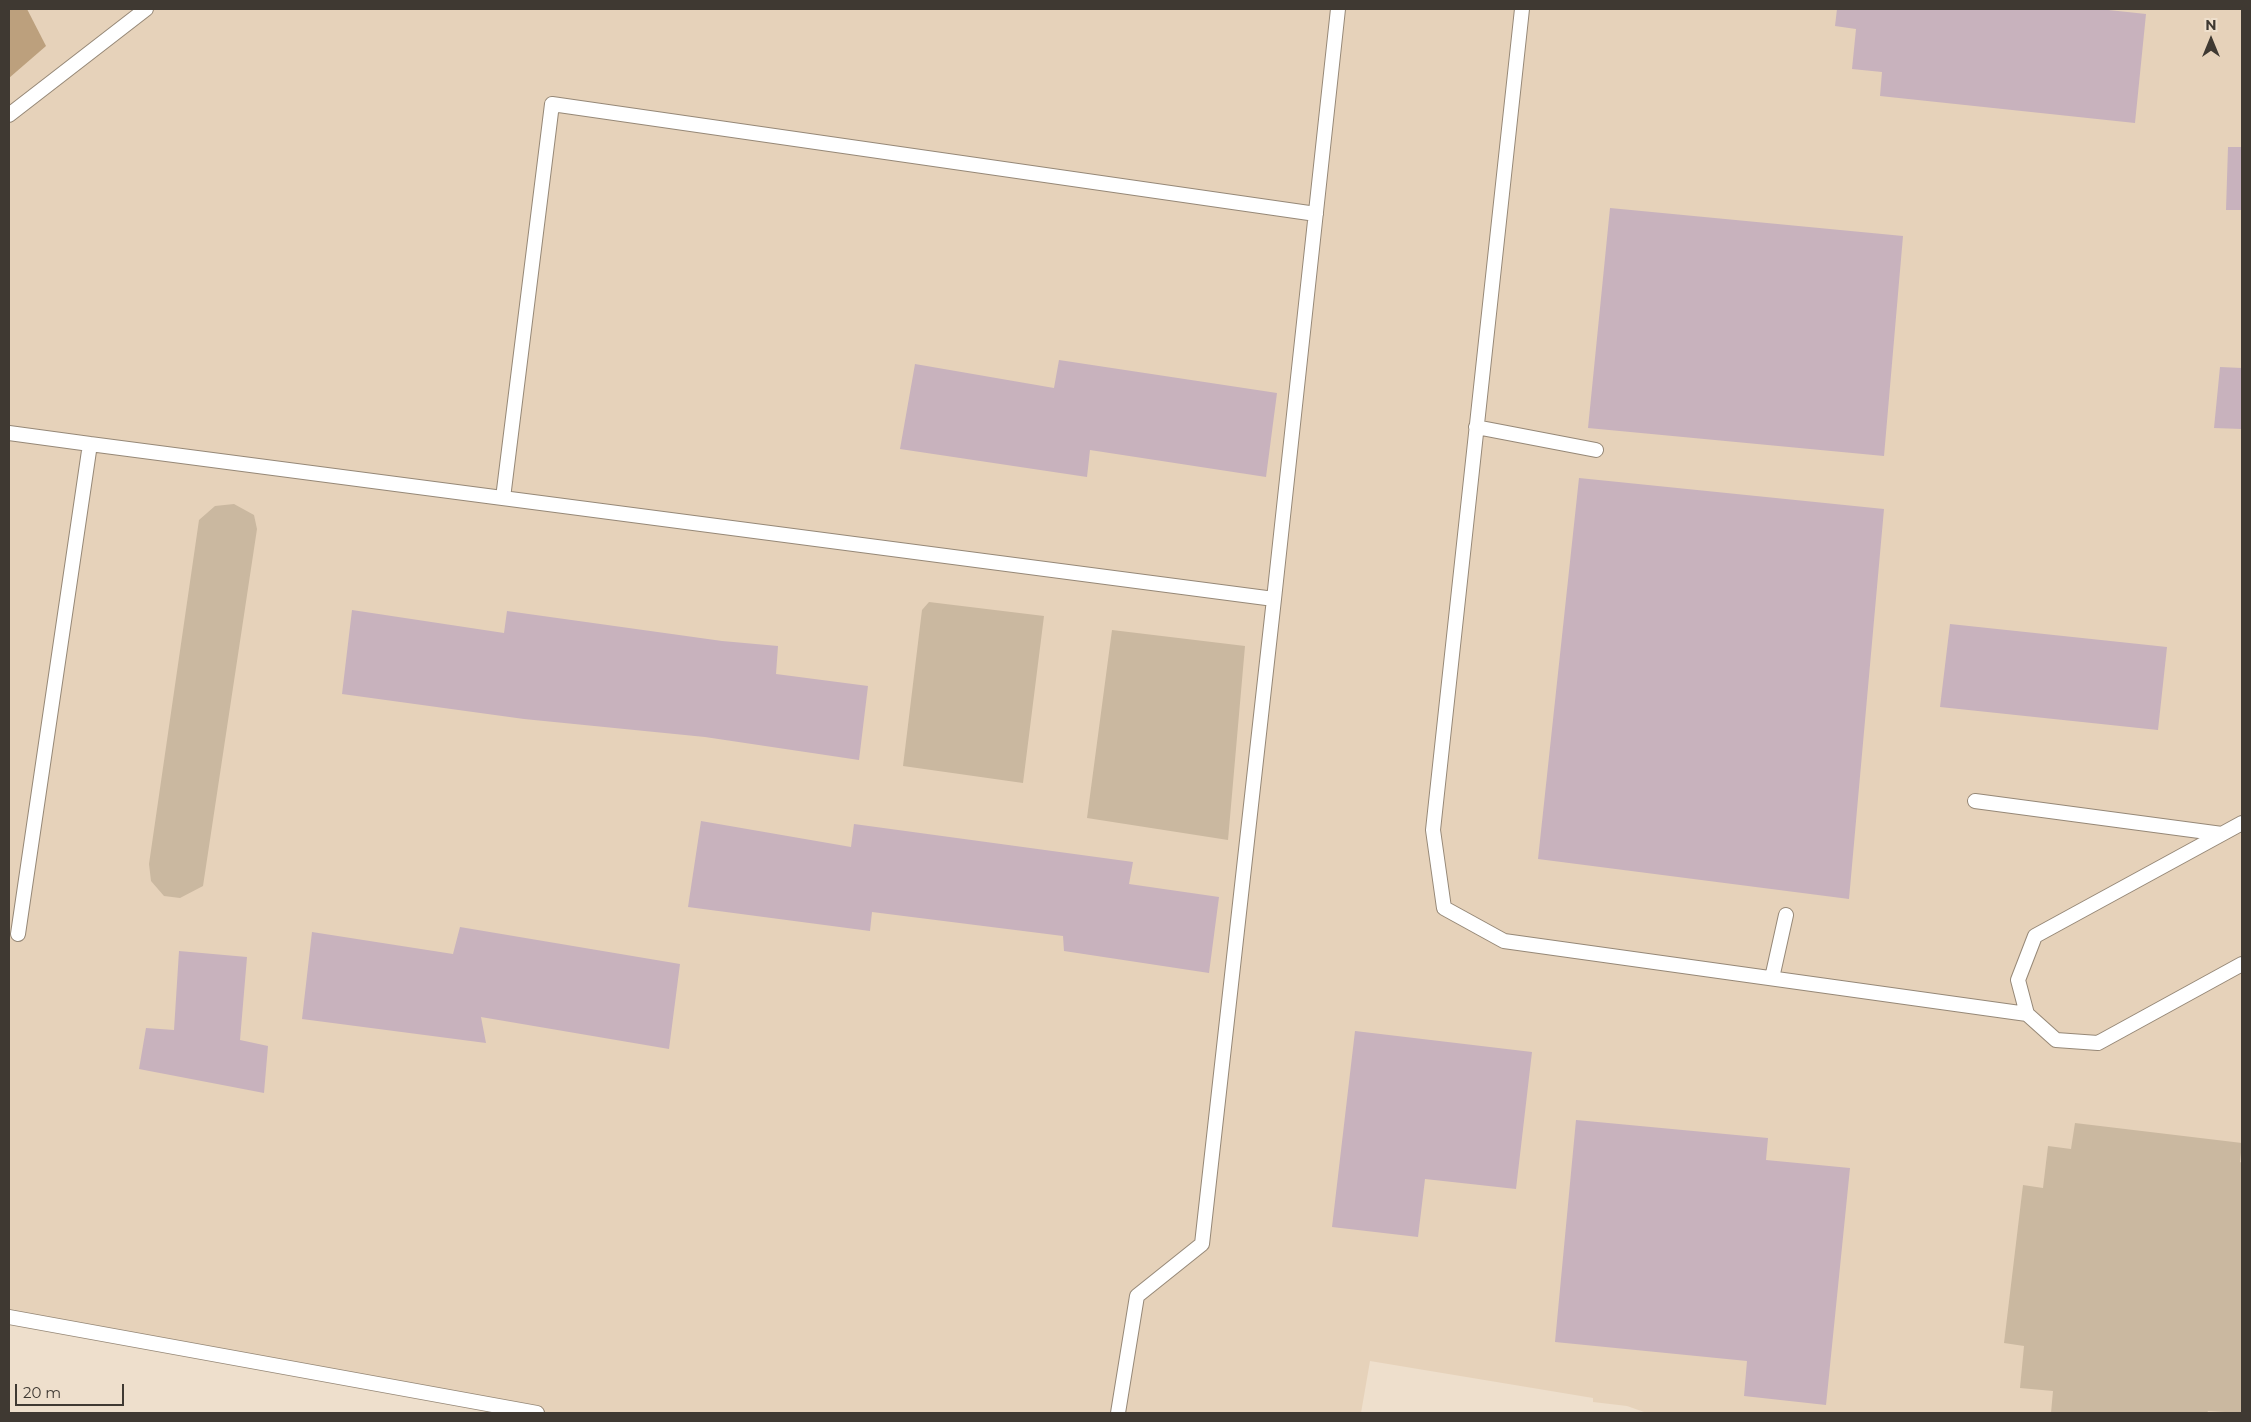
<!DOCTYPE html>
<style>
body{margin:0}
#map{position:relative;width:2251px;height:1422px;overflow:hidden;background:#eedfcc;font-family:Montserrat,sans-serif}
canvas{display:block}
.frame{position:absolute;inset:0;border:10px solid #3f3932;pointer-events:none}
.north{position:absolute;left:2186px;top:15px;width:50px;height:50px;-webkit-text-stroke:4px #eedfcc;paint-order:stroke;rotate:0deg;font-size:14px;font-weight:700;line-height:20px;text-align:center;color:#3f3932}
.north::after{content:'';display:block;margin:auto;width:18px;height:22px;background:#3f3932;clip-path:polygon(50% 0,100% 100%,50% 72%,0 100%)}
.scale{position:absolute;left:15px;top:1384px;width:109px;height:22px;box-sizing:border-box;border:2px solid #3f3932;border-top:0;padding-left:6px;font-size:15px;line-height:18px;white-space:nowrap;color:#3f3932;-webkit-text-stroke:4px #eedfcc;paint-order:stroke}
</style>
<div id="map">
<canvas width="2251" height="1422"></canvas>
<div class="frame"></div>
<div class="north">N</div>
<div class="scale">20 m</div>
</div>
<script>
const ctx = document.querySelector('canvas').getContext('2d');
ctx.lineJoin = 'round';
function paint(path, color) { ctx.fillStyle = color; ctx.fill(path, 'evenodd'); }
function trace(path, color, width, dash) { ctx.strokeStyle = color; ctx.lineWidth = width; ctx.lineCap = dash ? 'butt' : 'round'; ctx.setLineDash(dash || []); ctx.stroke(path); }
const built = new Path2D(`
 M9 9H2242V1413H1647L1627 1406 1593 1402V1398L1370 1361 1361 1413H545L9 1315Z`);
const green = new Path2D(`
 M234 504 254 515 257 529 203 886 180 898 164 896 151 881 149 864 199 520 215 506Z
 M929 602 1044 616 1023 783 903 766 922 610Z
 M1112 630 1245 646 1228 840 1087 818Z
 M2075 1123 2242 1143 2240 1162 2242 1163V1413L2208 1411 2207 1413H2051L2053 1391 2020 1388 2024 1346 2004 1343 2023 1185 2043 1188 2048 1146 2071 1149Z`);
const forest = new Path2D(`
 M9 9H27L46 46 9 78Z`);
const building = new Path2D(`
 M1837 9H2099L2146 14 2135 123 1880 96 1882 72 1852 69 1856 29 1835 26Z
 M2228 147H2242V210H2226Z
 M1610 208 1903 236 1884 456 1588 428Z
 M1059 360 1277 393 1266 477 1090 450 1087 477 900 449 915 364 1054 388Z
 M2220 367 2242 368V429L2214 428Z
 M1579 478 1884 509 1849 899 1538 859Z
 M352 610 504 633 507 611 722 641 778 646 776 674 868 686 859 760 705 737 524 719 342 694Z
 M1950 624 2167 647 2158 730 1940 707Z
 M701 821 851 847 854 824 1133 862 1129 884 1219 897 1209 973 1064 951 1063 936 872 912 870 931 688 907Z
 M460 927 680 964 669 1049 481 1017 486 1043 302 1019 312 932 453 954Z
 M179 951 247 957 240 1040 268 1046 264 1093 139 1069 146 1028 174 1030Z
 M1355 1031 1532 1052 1516 1189 1425 1179 1418 1237 1332 1227Z
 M1576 1120 1768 1138 1766 1160 1850 1168 1826 1405 1744 1396 1747 1361 1555 1342Z`);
const lane = new Path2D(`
 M1522 9 1433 830 1444 908 1504 941 2027 1014
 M9 115 146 9
 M1476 427 1596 450
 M9 433 90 444 18 934
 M90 444 1274 599 1202 1244 1137 1296 1118 1413
 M503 498 552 104 1316 214
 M1274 599 1338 9
 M1975 801 2222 834
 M2242 823 2035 936 2018 980 2027 1014 2056 1040 2098 1043 2242 964
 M1772 978 1786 915
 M9 1317 537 1413`);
paint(built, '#e6d2ba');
paint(green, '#cab8a0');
paint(forest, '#bca07d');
paint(building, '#c8b2bd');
trace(lane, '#968877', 16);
trace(lane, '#fff', 14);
</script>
